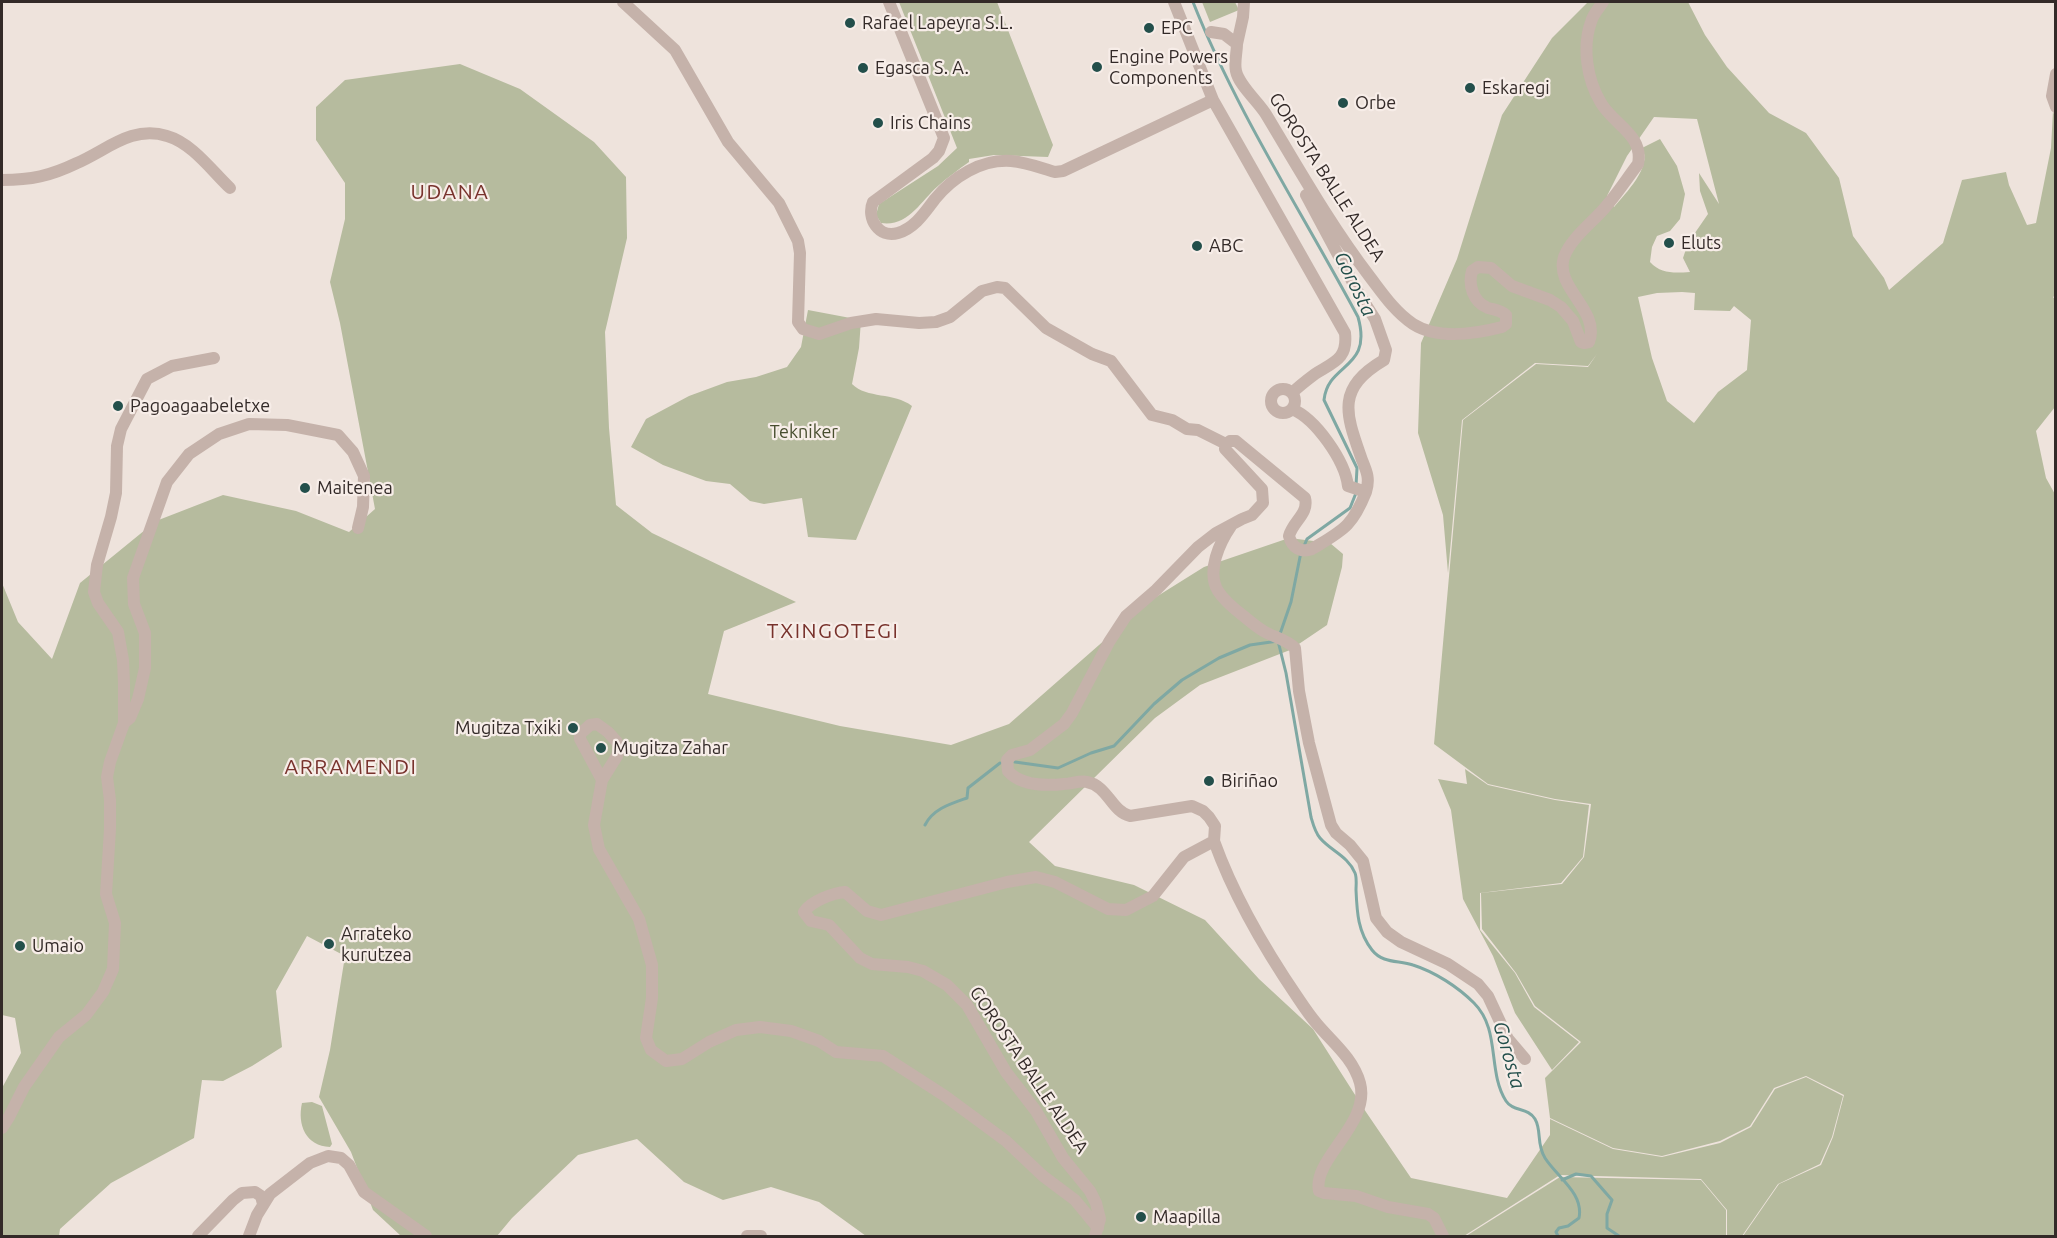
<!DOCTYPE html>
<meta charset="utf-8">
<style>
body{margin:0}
#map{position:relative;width:2057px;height:1238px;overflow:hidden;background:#eee3dc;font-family:Ubuntu,sans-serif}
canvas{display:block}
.frame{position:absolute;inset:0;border:3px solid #332a28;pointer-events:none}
</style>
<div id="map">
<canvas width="2057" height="1238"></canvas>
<div class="frame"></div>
</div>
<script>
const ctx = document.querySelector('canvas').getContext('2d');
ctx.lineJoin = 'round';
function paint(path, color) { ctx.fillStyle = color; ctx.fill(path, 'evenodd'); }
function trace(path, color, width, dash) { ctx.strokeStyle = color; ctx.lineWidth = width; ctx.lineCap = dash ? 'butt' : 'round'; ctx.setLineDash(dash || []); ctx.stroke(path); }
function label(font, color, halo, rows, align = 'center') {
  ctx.font = font + ' Ubuntu,sans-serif'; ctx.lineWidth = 4.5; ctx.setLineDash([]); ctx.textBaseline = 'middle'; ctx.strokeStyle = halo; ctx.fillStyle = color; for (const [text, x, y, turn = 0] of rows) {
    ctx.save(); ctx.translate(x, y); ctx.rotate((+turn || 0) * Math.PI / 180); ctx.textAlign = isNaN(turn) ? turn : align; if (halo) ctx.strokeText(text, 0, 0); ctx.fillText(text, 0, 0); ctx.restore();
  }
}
const green = new Path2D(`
 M899 2H997L1053 145 1048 157 994 155 969 159V162C958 170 948 177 938 186 920 202 908 227 881 223L876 215 879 204 938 166 957 148Z
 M1202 2H1235L1239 10 1210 22Z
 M1588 2H1688L1705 35 1727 67 1769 113 1806 133 1839 178 1853 236 1884 278 1889 290 1943 243 1962 180 2006 172 2009 185 2027 225 2036 223 2051 148 2053 111 2056 121V295L2053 297 2056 301 2055 407 2036 431 2046 478 2056 496 2055 1236H1743L1779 1184 1821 1165 1833 1137 1844 1095 1806 1076 1774 1088 1750 1126 1720 1141 1662 1156 1613 1148 1550 1118 1545 1078 1581 1042 1535 1006 1516 973 1482 929 1481 893 1562 884 1584 857 1591 804 1555 799 1488 784 1434 744 1463 420 1536 364 1588 367 1597 354 1588 366 1535 363 1462 420 1448 573 1443 515 1418 433 1421 343 1457 259 1502 115 1552 38ZM1654 117 1697 119 1719 204 1699 173 1700 191 1708 214 1688 243 1683 258 1690 272C1674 273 1661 274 1650 262L1652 247 1657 236 1670 231 1680 219 1685 194 1677 166 1660 139 1642 148C1653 166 1625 194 1614 207L1607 196 1627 156ZM1682 292 1695 293 1694 310 1730 311 1734 306 1751 320 1747 370 1718 392 1694 423 1667 401 1652 358 1638 297 1657 293Z
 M460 64 520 89 594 142 626 177 627 238 605 332 609 428 616 505 652 533 796 602 724 631 708 694 840 726 951 745 1009 724 1148 602 1204 567 1289 538 1330 543 1343 554 1342 567 1327 625 1290 650 1200 685 1155 718 1029 842 1055 866 1134 885 1205 920 1259 979 1313 1029 1366 1112 1411 1178 1507 1198 1550 1135V1119L1613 1149 1662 1157 1720 1143 1751 1127 1775 1089 1806 1077 1843 1096 1832 1137 1820 1164 1778 1184 1742 1236H1727V1210L1701 1179 1560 1175 1464 1236H866L819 1202 771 1187 723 1200 684 1182 637 1139 578 1155 512 1218 497 1236H401L373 1210 351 1152 319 1097 330 1050 345 956 307 936 276 991 282 1047 252 1066 223 1081 202 1080 194 1138 111 1183 60 1229 59 1236H2V1088L21 1053 15 1018 2 1015V583L18 622 52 659 80 583 156 521 223 495 296 511 349 532 375 509 340 323 330 282 345 219V183L316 140V107L345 80Z
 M808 310 861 320 859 348 852 384C867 399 894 392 912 406L856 540 808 537 802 498 764 504 750 501 730 484 706 481 663 465 631 447 646 419 689 396 727 382 756 377 787 367 801 347Z
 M1465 769 1488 785 1555 800 1589 805 1583 857 1561 883 1480 893V930L1515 973 1534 1007 1579 1042 1552 1070 1515 1013 1493 956 1463 899 1451 810 1438 779 1467 784Z
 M312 1102 322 1106 332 1144 330 1147C306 1146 297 1125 302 1103Z
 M1560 1177 1701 1180 1726 1210V1236H1466Z`);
const stream = new Path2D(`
 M1193 2C1237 113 1302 212 1358 317 1373 370 1328 362 1324 400L1357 468 1356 486
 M1304 546 1307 539 1350 508 1356 493
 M1280 634 1291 602 1301 552
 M1015 762 1058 768 1091 753 1114 746 1154 704 1182 680 1219 658 1250 645 1278 641 1286 673 1311 817C1313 824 1315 832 1320 838 1331 851 1348 856 1355 873 1357 878 1356 885 1356 890 1357 913 1358 932 1372 950 1383 964 1399 960 1413 965 1435 972 1458 987 1474 1003 1501 1030 1487 1071 1506 1101 1513 1112 1528 1107 1535 1119 1542 1131 1536 1144 1545 1158 1557 1177 1584 1193 1579 1218L1568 1226 1559 1228 1556 1232 1558 1236
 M925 825C933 809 950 804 967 798L968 788 1000 763
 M1562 1180 1576 1174 1591 1176 1612 1200 1607 1214V1228L1619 1236`);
const minor = new Path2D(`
 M623 2 675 50 728 142 779 203 798 241 800 253 798 322 803 329 819 334 851 323 876 319 919 323 936 322 950 317 982 291 997 287 1005 288 1046 328 1092 354 1111 361 1152 415 1172 420 1187 429 1198 430 1226 444
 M889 2 944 138 939 151 933 158 873 202C866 218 879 239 898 233 915 228 925 212 935 199 953 177 981 159 1011 161 1026 162 1041 168 1055 172L1063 171 1213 100
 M1174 2 1213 100 1345 333C1348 359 1334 362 1315 374 1307 380 1299 386 1292 393
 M1211 32 1224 34 1237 44C1237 52 1234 63 1236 71 1239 86 1259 102 1267 116 1300 171 1331 226 1370 277 1383 294 1395 312 1413 324 1438 340 1475 334 1502 327L1506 324V315C1500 310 1495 310 1488 308 1473 302 1468 285 1472 271L1478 267 1491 268 1512 286 1550 300 1561 307 1573 321 1581 342 1584 343 1589 342C1601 310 1554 288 1564 257 1572 236 1594 222 1608 204 1619 191 1628 177 1638 164 1644 135 1614 125 1601 103 1587 80 1582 47 1591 22 1593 14 1599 8 1603 2
 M1237 44 1243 17 1244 2
 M2056 74 2052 96 2056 107
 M2 180C31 180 50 176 77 163 107 150 132 125 167 136 192 143 212 171 230 188
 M1306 195 1359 294 1375 319 1386 350 1384 360C1335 389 1346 414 1362 460 1367 472 1370 479 1366 492
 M1271 401a12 12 0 1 1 24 0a12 12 0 1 1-24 0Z
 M1231 526C1220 542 1206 571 1218 591 1224 600 1232 607 1241 614 1249 620 1257 628 1267 633 1277 638 1287 640 1295 648L1299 691 1309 743 1331 825 1336 833 1350 845 1363 861 1376 918 1387 932 1401 942 1448 964 1478 984 1488 996 1508 1039 1525 1059
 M124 723 130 718 138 699 145 668V633L134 604 133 578 167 482 189 454 219 434 249 424 287 425 338 435 353 452 364 476 363 507 358 528
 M602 780 580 739V734L590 725 597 724 608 732 617 742 619 749 617 756 602 780 594 825 599 849 639 919 652 965V998L646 1038 651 1050 666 1061 682 1059 709 1042 736 1030 760 1027 791 1031 819 1041 836 1052 883 1056 945 1096 1006 1141 1043 1176 1075 1200 1098 1228
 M1214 841C1233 894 1266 951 1298 998 1304 1007 1310 1016 1317 1024 1333 1043 1353 1058 1360 1083 1371 1124 1312 1159 1319 1191L1324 1193 1356 1196 1388 1207 1428 1214 1434 1218 1443 1236
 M2 1128 9 1117 24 1087 59 1037 86 1015 103 992 113 969 115 923 106 894 110 829V800L107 777 110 762 124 723V683L123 660 118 632 98 603 94 592 97 565 111 517 116 493 117 446 121 429 147 379 172 366 214 358
 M198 1236 233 1200 242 1193 255 1192 261 1196 263 1204
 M249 1236 257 1215 270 1194 310 1163 328 1156 341 1158 349 1165 364 1192 426 1236
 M747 1236H761
 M1095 1236 1100 1219 1096 1203 1090 1191 1063 1158 1036 1111 1006 1072 967 1005 947 985 923 971 908 967 872 964 860 958 829 925 811 921 804 912C811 901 833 893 845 892L867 911 881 915 1007 882 1036 877 1055 882 1108 909 1126 910 1153 896 1184 857 1214 841 1215 826 1209 817 1203 811 1192 806 1130 816C1111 811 1108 786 1087 782 1080 780 1072 784 1064 784 1045 786 1021 786 1008 771L1007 760 1012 755 1030 750 1064 724 1072 713 1109 642 1126 616 1156 590 1198 547 1216 533 1242 519 1252 515 1263 503 1262 489 1225 449 1226 444 1230 441H1236L1242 446 1305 498C1309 514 1293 521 1289 536 1292 548 1301 553 1312 549 1343 530 1352 527 1366 492L1348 486C1345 461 1316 419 1292 409`);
const markers = [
 [850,23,6,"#234f4b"],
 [1149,28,6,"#234f4b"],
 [1097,67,6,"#234f4b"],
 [863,68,6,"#234f4b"],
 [1470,88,6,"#234f4b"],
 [1343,103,6,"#234f4b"],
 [878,123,6,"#234f4b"],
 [1669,243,6,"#234f4b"],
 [1197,246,6,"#234f4b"],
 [118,406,6,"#234f4b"],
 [305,488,6,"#234f4b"],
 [573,728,6,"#234f4b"],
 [601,748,6,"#234f4b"],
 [1209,781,6,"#234f4b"],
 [329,944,6,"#234f4b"],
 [20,946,6,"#234f4b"],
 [1141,1217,6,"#234f4b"]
];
const poiNames = [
 ["Rafael Lapeyra S.L.",862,23],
 ["EPC",1161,28],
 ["Engine Powers",1109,57],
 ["Components",1109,78],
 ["Egasca S. A.",875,68],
 ["Eskaregi",1482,88],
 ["Orbe",1355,103],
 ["Iris Chains",890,123],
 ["Eluts",1681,243],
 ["ABC",1209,246],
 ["Pagoagaabeletxe",130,406],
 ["Maitenea",317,488],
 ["Mugitza Txiki",561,728,"right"],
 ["Mugitza Zahar",613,748],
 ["Biriñao",1221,781],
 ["Arrateko",341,934],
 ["kurutzea",341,955],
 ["Umaio",32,946],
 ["Maapilla",1153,1217]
];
const streetNames = [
 ["GOROSTA BALLE ALDEA",1327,177,57],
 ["GOROSTA BALLE ALDEA",1029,1070,56]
];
const parkNames = [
 ["Tekniker",804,432]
];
const waterNames = [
 ["Gorosta",1355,284,64],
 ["Gorosta",1509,1055,74]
];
const quarterNames = [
 ["UDANA",450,192],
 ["TXINGOTEGI",833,631],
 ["ARRAMENDI",351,767]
];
paint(green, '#b6bb9e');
trace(stream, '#7fa8a3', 3);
trace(minor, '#c5b2aa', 12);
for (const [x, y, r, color] of markers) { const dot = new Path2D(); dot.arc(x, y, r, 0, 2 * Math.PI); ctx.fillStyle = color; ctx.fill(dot); trace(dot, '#f7ede8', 2); }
label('18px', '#332a28', '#f7ede8', poiNames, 'left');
label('18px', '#332a28', '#f7ede8', streetNames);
label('18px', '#484e2f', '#f7ede8', parkNames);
label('italic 20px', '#234f4b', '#f7ede8', waterNames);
ctx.letterSpacing = '1.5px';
label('21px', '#78322c', '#f7ede8', quarterNames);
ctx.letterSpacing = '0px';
</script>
